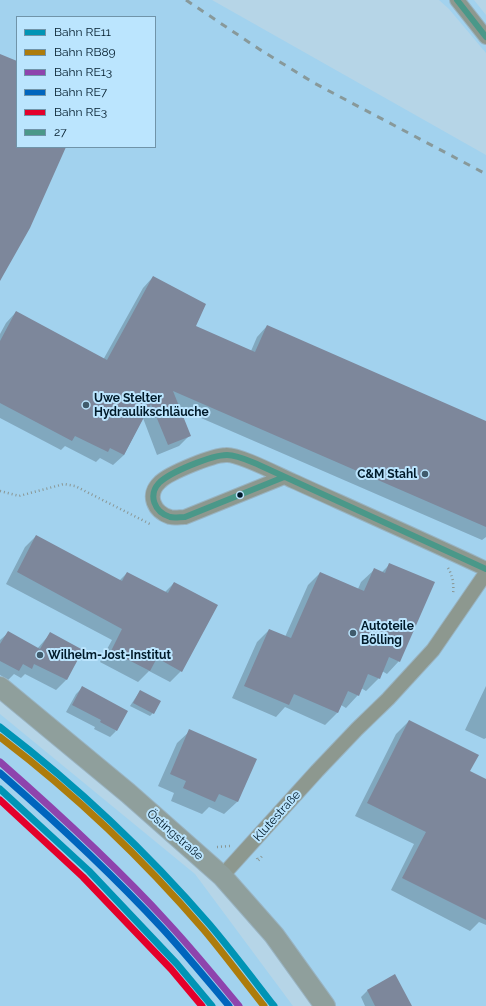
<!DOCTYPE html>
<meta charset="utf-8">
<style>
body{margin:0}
#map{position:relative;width:486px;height:1006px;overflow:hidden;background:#b6d5e7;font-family:Raleway,sans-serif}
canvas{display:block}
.legend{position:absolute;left:16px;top:16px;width:140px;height:132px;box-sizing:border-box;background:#bbe5fe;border:1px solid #7094a9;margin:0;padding:5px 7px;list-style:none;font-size:12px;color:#001a29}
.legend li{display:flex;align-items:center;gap:8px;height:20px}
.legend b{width:20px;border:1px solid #7094a9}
</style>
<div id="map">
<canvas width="486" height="1006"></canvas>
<ul class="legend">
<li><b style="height:5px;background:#0094b5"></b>Bahn RE11</li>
<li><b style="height:5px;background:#ad7c0c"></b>Bahn RB89</li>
<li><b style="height:5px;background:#8e44ad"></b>Bahn RE13</li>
<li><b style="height:5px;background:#0065bd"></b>Bahn RE7</li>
<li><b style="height:5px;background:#e4002b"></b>Bahn RE3</li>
<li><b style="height:5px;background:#4a9889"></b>27</li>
</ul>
</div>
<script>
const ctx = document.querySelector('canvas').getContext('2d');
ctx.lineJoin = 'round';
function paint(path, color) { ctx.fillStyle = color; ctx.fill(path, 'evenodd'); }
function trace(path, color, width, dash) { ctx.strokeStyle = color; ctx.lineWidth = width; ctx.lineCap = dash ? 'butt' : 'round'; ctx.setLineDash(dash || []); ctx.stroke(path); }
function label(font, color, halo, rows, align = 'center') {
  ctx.font = font + ' Raleway,sans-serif'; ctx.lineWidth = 4; ctx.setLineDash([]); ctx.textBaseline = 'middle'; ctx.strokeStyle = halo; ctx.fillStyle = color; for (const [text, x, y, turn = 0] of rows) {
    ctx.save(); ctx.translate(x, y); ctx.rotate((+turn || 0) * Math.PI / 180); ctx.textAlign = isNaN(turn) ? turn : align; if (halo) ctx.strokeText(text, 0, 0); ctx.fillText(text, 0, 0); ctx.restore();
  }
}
const built = new Path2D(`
 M0 0H212L486 155V1006H327L274 935 0 685ZM17 17H155V147H17Z
 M439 0H474L486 15V53L449 9Z
 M0 714 195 874 293 1006H0Z`);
const shadow = new Path2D(`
 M153 277 194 327 251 351 257 337 267 326 486 422V537L482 540 178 408 189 436 179 446 157 455 143 418 124 455 113 465 100 458 96 462 65 446 61 450 0 418V334L6 323 16 312 103 360 143 288Z
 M36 536 119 581 127 573 164 593 174 583 181 671 170 682 149 671 138 682 100 662 112 640 6 584 25 547Z
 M390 564 399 661 387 674 382 671 379 678 366 691 361 688 358 695 346 708 341 705 338 712 325 725 285 707 276 717 232 698 257 642 269 630 285 637 308 585 320 573 358 589 361 582 374 570 381 573Z
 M8 633 37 649 50 634 82 650 66 680 56 690 25 674 21 678 14 674 8 680 0 675V640Z
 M486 686V738L484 739 465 730Z
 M82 688 116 731 110 737 94 729 95 727 66 712 76 694Z
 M140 691 153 713 150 716 130 706Z
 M409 721 469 772 486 780V925L479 922 470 931 391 890 414 844 355 816 396 734Z
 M190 731 255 760 237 802 224 814 209 807 202 814 171 801 174 793 158 786 177 743Z
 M395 976 411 1006H365L361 997 367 991Z`);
const building = new Path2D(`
 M0 54 17 61V147H66L30 228 0 281Z
 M153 276 206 304 196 326 255 352 267 325 486 421V527L173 391 191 436 168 445 151 404 124 455 110 448 108 452 75 436 72 441 0 403V341L16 311 107 360Z
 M36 535 122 581 127 572 168 593 174 582 218 605 182 672 157 658 150 671 111 651 122 629 17 572Z
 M389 563 435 582 400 662 389 657 380 679 368 674 359 696 348 691 338 713 294 694 289 705 244 686 269 629 291 638 320 572 364 591 374 568 385 573Z
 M8 631 40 649 50 632 83 650 67 680 34 664 32 669 23 664 19 671 0 661V644Z
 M82 686 128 711 117 731 100 722 101 720 72 705Z
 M140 690 161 701 154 714 133 703Z
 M409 720 479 755 470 771 486 779V920L402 878 426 832 367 803Z
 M189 729 257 759 238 802 219 794 215 802 183 788 186 781 170 774Z
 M395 974 412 1006H375L367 990Z`);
const path = new Path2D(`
 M0 491 19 496 64 484 75 486 152 525
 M448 568C453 576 454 586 453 594
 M217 847 230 846
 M257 858 258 861 263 855`);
const street = new Path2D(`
 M457 0 486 37
 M284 477 185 517C180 517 175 518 170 517 154 512 146 495 160 482 169 473 213 455 226 455 239 454 279 475 293 481 357 510 422 539 486 569
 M222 876 317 771 357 729 388 699 433 650 486 573`);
const secondary = new Path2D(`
 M0 687 128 793 222 876 274 935 325 1006`);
const rail = new Path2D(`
 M186 0 259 49 314 83 486 174`);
const bus1 = new Path2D(`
 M457 0 486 37
 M284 477 185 517C180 517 174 518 170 517 154 512 148 495 159 483 170 472 212 455 227 455 238 455 249 461 259 465L486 569`);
const rail1 = new Path2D(`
 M0 727C77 786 147 852 210 925 232 951 253 979 274 1006
 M0 789 89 871 177 964 212 1006`);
const rail2 = new Path2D(`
 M0 737C75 794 143 859 204 930 225 955 244 981 264 1006`);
const rail3 = new Path2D(`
 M0 762C58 813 116 866 168 923 193 950 216 978 239 1006`);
const rail4 = new Path2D(`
 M0 773C56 822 111 873 162 928 185 953 207 980 229 1006`);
const rail5 = new Path2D(`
 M0 800 83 877 171 969 202 1006`);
const markers = [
 [86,405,4,"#405b6c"],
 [425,474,4,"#405b6c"],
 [240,495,3.5,"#001a29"],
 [353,633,4,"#405b6c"],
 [40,655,4,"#405b6c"]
];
const poiNames = [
 ["Uwe Stelter",94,398],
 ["Hydraulikschläuche",94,412],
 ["C&M Stahl",417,474,"right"],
 ["Autoteile",361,626],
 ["Bölling",361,640],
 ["Wilhelm-Jost-Institut",48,655]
];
const streetNames = [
 ["Klutestraße",277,816,-48],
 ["Östingstraße",175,835,41]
];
paint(built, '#a2d2ee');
paint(shadow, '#0003');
paint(building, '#7d879b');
trace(street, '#99b3c1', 16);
trace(secondary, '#99b3c1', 22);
trace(path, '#8a9693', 2.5, [1, 3]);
trace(street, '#8d988f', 14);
trace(secondary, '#8f9f9c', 20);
trace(rail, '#88999a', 3, [7, 7]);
trace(bus1, '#4a9889', 6);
trace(rail1, '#0094b5', 7);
trace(rail2, '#ad7c0c', 7);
trace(rail3, '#8e44ad', 7);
trace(rail4, '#0065bd', 7);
trace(rail5, '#e4002b', 7);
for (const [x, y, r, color] of markers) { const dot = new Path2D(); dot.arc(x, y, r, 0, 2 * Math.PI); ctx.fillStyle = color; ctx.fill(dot); trace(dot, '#bbe5fe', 1.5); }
label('bold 12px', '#001a29', '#bbe5fe', poiNames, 'left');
label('12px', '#001a29', '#bbe5fe', streetNames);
</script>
